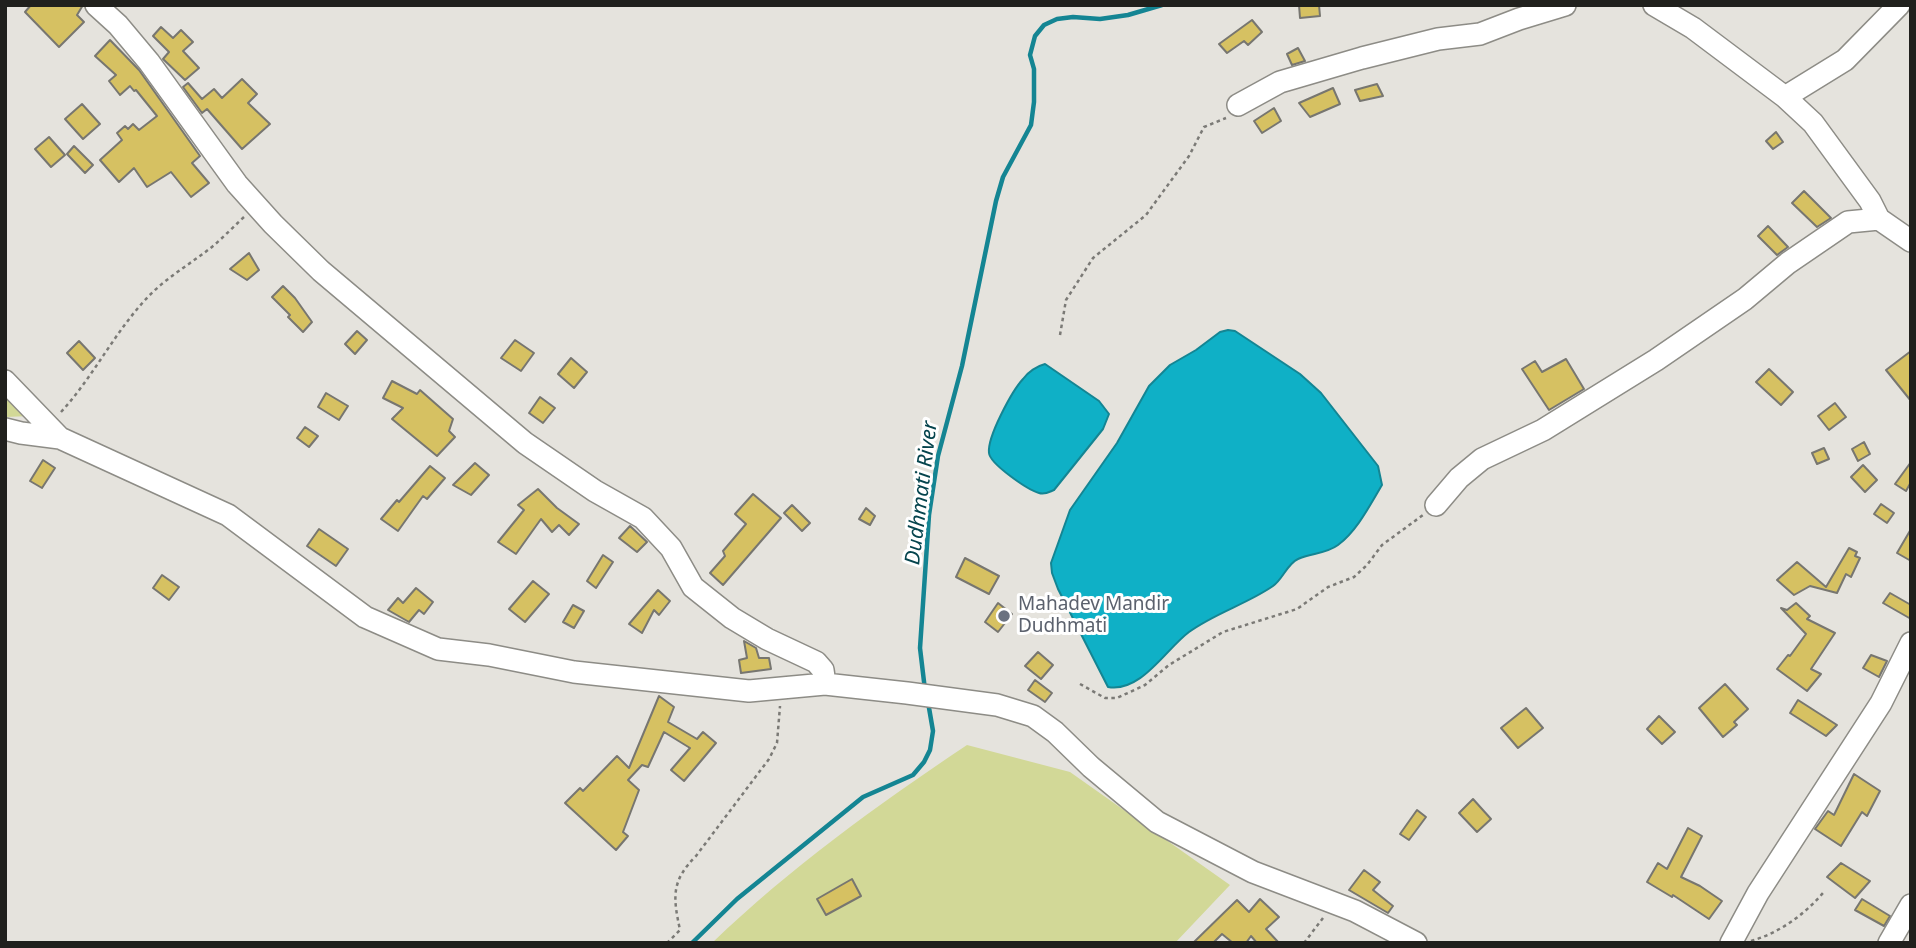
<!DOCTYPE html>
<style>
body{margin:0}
#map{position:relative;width:1916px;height:948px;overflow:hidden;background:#e5e3dd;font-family:"Noto Sans",sans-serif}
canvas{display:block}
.frame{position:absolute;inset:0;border:7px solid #20201d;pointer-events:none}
</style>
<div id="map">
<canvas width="1916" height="948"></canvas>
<div class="frame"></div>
</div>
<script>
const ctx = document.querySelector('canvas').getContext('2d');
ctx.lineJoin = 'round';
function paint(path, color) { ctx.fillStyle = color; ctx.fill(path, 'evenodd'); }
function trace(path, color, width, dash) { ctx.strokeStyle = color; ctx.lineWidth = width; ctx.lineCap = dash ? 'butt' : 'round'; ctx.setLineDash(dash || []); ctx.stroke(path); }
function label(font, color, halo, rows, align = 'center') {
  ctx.font = font + ' "Noto Sans",sans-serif'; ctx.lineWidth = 6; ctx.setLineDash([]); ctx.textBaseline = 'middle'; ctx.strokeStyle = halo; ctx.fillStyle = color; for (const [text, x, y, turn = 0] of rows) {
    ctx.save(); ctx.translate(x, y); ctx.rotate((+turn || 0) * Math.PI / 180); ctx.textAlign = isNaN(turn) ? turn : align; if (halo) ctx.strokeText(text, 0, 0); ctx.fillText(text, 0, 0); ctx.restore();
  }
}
const green = new Path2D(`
 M5 387 31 416 5 417Z
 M967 745 1070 772 1230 885 1175 943H712C790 868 877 805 967 745Z`);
const water = new Path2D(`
 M1228 330 1235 331 1300 374 1321 393 1378 466 1382 485C1370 505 1357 531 1338 545 1326 554 1311 553 1298 559 1287 564 1283 579 1273 586 1247 604 1215 613 1189 632 1166 649 1141 693 1108 687L1058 589 1052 573 1051 563 1070 510 1117 443 1149 386 1170 365 1196 350 1220 332Z
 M1045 364 1099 401 1109 414 1103 429 1054 490C1049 492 1045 495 1039 493 1028 490 990 464 989 453 987 437 1012 391 1023 379 1028 372 1037 366 1045 364Z`);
const stream = new Path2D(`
 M925 690 920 648 929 515 938 456 962 366 996 201 1003 177 1031 125 1034 102V69L1030 55 1035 36 1044 25 1057 19 1073 17 1100 19 1128 15 1162 5
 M692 943 737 899 863 797 913 775 924 762 930 750 933 731 928 702`);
const building = new Path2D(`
 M31 5H83L77 15 84 22 59 47 25 12Z
 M1299 5H1319L1320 16 1300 18Z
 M1252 20 1262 32 1248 45 1244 41 1227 53 1219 44Z
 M161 27 173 38 181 30 193 42 183 51 199 68 185 80 163 59 169 52 153 36Z
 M110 40 139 70 200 156 192 163 209 183 191 197 171 172 147 187 134 168 119 182 100 160 122 140 117 133 125 126 128 129 133 124 139 130 157 116 136 90 134 91 130 86 120 95 109 81 116 75 95 56Z
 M1298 48 1305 61 1292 65 1287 54Z
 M242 79 257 94 248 103 270 124 242 149 207 109 202 113 183 87 188 83 202 99 214 89 222 98Z
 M1377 84 1383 96 1360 101 1355 90Z
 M1333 88 1340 104 1310 117 1299 103Z
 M82 104 100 124 83 139 65 119Z
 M1274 108 1281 121 1262 133 1254 121Z
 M1776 132 1783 142 1773 149 1766 141Z
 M49 137 65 155 51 167 35 149Z
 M74 146 93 165 85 173 67 154Z
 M1804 191 1831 218 1817 227 1792 203Z
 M1768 226 1788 247 1777 255 1758 236Z
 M249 253 259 270 247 280 230 269Z
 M283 286 295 298 312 322 303 332 288 317 290 315 272 297Z
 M357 331 367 340 355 354 345 344Z
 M515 340 534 353 521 371 501 358Z
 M79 341 95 358 83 370 67 353Z
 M1911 351V401L1886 370Z
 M571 358 587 372 574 388 558 374Z
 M1566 359 1584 389 1549 410 1522 369 1535 361 1542 372Z
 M1769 369 1793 392 1781 405 1756 382Z
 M392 381 417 394 420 390 453 419 449 431 455 437 437 456 392 419 403 408 383 398Z
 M326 393 348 406 339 420 318 407Z
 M540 397 555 408 543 423 529 413Z
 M1835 403 1846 417 1829 430 1818 416Z
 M305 427 318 436 309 447 297 438Z
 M1864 442 1870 454 1858 461 1852 449Z
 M1824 448 1829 459 1817 464 1812 453Z
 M43 460 55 468 42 488 30 481Z
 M1911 462V482L1906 491 1895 484Z
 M475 463 489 475 471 495 453 485Z
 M1863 465 1877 480 1865 492 1851 477Z
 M430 466 445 478 427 499 423 496 398 531 381 519 397 500 399 502Z
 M538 489 557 508 579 524 569 535 559 525 552 532 541 519 516 554 498 542 524 510 518 505Z
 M753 494 781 518 723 585 710 573 725 556 723 551 746 524 735 514Z
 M1881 504 1894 513 1887 523 1874 514Z
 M792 505 810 523 802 531 784 513Z
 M866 508 875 516 870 525 859 519Z
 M630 526 647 542 637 552 619 538Z
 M319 529 348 549 336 566 307 546Z
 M1911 529V561L1897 553Z
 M1849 548 1857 552 1855 556 1860 558 1851 577 1846 574 1837 593 1810 586 1794 595 1777 580 1797 562 1826 587Z
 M603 555 613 562 596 588 587 581Z
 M965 558 999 576 989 594 956 577Z
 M162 575 179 587 169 600 153 588Z
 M533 581 549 594 525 622 509 609Z
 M416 588 433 602 424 614 419 610 409 622 388 610 398 598 403 603Z
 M658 590 670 601 659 615 654 610 642 633 629 624Z
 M1890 593 1911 605V619L1883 603Z
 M998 603 1012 614 998 632 985 622Z
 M1796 603 1810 616 1807 619 1835 633 1811 669 1821 674 1807 691 1777 669 1788 655 1790 656 1806 634 1781 608 1787 610Z
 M573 605 584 611 574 628 563 622Z
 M744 641 756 648 759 658H769L771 669 741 673 739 660 747 658Z
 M1038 652 1053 665 1041 679 1025 666Z
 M1871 655 1887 661 1879 677 1863 668Z
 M1035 680 1052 693 1045 702 1028 690Z
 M1725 684 1748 709 1734 722 1737 725 1723 737 1699 708Z
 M659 696 674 707 668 722 697 739 703 732 716 743 684 781 671 770 690 748 664 732 648 767 642 765 628 780 639 790 623 832 628 836 616 850 565 803 580 788 583 791 617 756 629 768Z
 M1798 700 1837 725 1826 736 1790 713Z
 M1526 708 1543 728 1518 748 1501 728Z
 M1659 716 1675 732 1662 744 1647 729Z
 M1854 774 1880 791 1867 816 1862 812 1841 846 1815 829 1828 811 1834 815Z
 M1473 799 1491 819 1477 832 1459 813Z
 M1417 810 1426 817 1409 840 1400 834Z
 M1688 828 1702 836 1681 877 1700 886 1722 901 1709 919 1673 895 1672 897 1647 882 1658 863 1667 869Z
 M1841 863 1870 881 1855 898 1827 877Z
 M1364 870 1380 882 1373 890 1393 906 1388 913 1349 890Z
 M852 879 861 896 826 915 817 899Z
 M1260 899 1279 917 1266 929 1279 943H1257L1251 936 1246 943H1233L1222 934 1213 943H1193L1237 900 1249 912Z
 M1862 899 1890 916 1884 926 1855 910Z`);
const path = new Path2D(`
 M1060 335 1066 300 1093 258 1146 215 1189 156 1204 127 1226 118
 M61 412C93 377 113 335 145 300 163 280 187 266 208 250 221 240 232 228 244 217
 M1080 684 1105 698H1117L1145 685 1169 665 1223 632 1297 609 1328 587 1354 577 1367 565 1382 545 1423 515
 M1751 941C1779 933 1804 915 1823 893
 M667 943 680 930C673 897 671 881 696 856L769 759 777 743 780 706
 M1304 943 1323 918`);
const minor = new Path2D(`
 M96 5 118 25 149 62 237 184 273 224 321 271 525 443 595 491 643 518 671 548 693 587 732 618 767 639 816 662 823 670 825 684
 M1654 5 1693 28 1785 97 1813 123 1870 201 1879 219
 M1785 97 1845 60 1899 5
 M1238 105 1280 82 1362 58 1438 39 1480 34 1519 19 1565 5
 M5 381 60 438
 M5 429 21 433 60 438 228 515 365 617 438 649 489 655 574 672 749 691 825 684 907 693 997 705 1033 716 1055 732 1091 767 1157 822 1253 872 1355 911 1416 943
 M1436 505 1459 478 1482 459 1543 430 1656 360 1745 299 1788 263 1848 222 1879 219 1911 241
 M1731 943 1758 893 1881 703 1911 643
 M1889 943 1911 905`);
const markers = [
 [1004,616,7,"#6b7280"]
];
const worshipNames = [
 ["Mahadev Mandir",1018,605],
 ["Dudhmati",1018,627]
];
const waterNames = [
 ["Dudhmati River",922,493,-83]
];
paint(green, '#d2d897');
paint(water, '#0fb0c6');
trace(water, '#148593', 2);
trace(stream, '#148593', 4.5);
paint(building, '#d6c162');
trace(building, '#777670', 2);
trace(minor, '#8d8c86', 24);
trace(path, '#7b7a76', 2.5, [3.5, 3.5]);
trace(minor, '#fff', 21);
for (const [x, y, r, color] of markers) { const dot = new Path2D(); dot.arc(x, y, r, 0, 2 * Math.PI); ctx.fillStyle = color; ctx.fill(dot); trace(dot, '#fff', 2.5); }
label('19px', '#5b616d', '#fff', worshipNames, 'left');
label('italic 21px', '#05444d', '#fff', waterNames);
</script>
